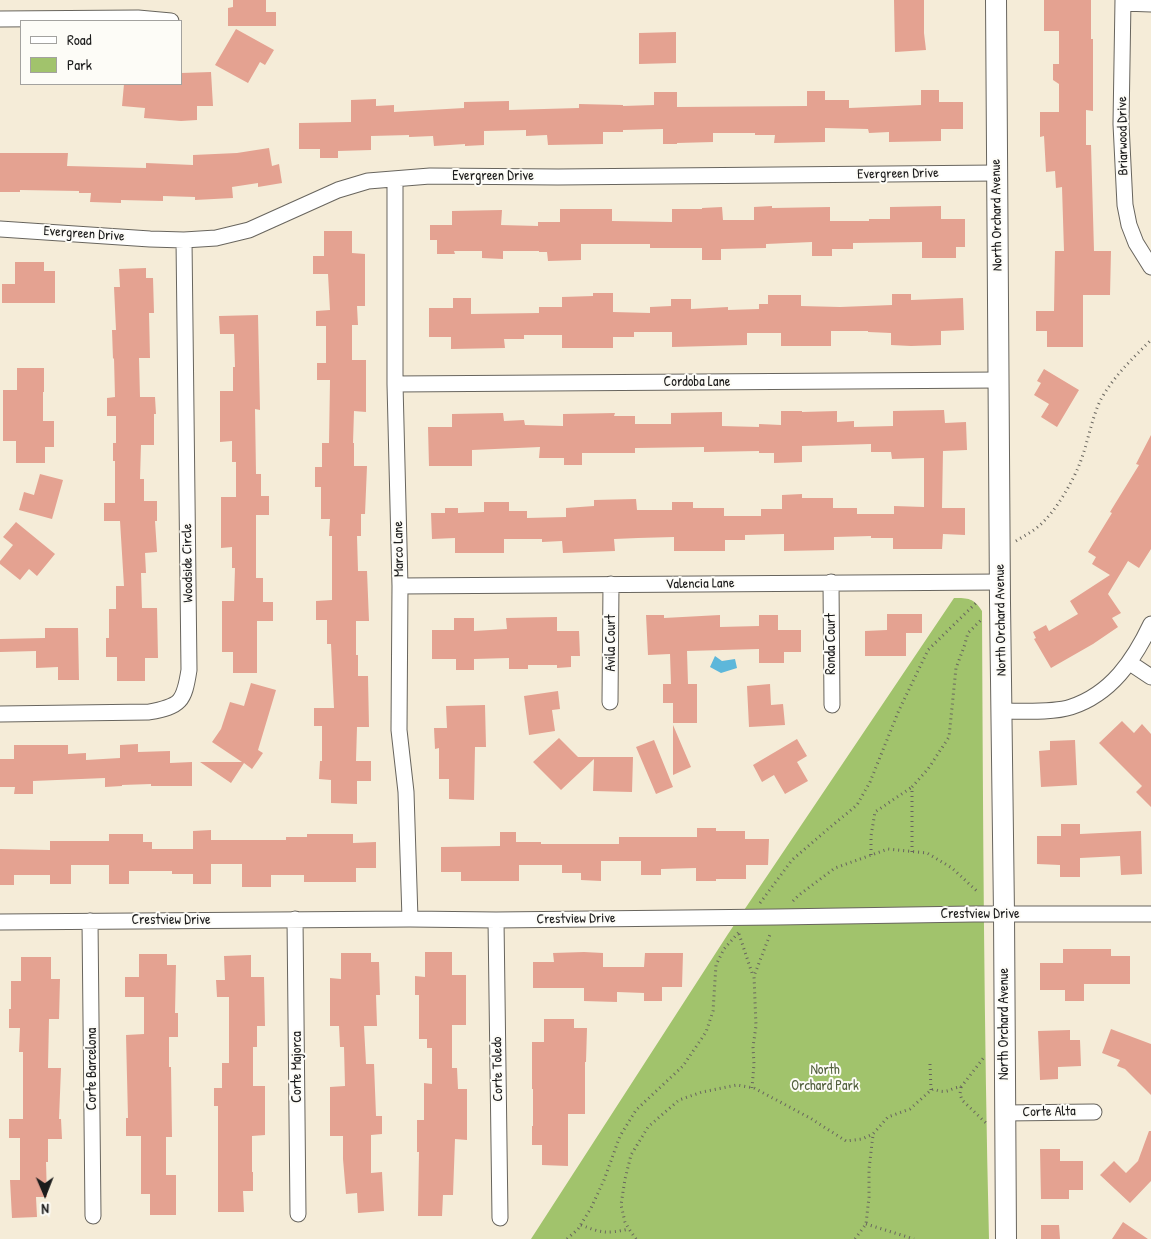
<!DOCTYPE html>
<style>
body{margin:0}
#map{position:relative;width:1151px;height:1239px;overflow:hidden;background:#f5ecd8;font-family:"Patrick Hand",sans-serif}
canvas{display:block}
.legend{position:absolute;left:20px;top:20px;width:162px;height:65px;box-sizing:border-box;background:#fdfcf7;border:1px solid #a3a29f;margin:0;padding:6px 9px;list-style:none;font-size:15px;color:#1c1c1c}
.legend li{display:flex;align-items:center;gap:10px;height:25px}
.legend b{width:25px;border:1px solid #a3a29f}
.north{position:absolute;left:20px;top:1169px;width:50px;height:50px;-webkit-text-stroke:4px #fdfcf7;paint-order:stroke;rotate:179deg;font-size:14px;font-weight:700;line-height:20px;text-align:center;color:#1c1c1c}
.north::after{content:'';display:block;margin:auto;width:18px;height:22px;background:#1c1c1c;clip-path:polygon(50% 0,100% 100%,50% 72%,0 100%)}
</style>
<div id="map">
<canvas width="1151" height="1239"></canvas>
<ul class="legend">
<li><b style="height:6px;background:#fff"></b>Road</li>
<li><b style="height:14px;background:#a1c36c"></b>Park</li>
</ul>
<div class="north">N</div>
</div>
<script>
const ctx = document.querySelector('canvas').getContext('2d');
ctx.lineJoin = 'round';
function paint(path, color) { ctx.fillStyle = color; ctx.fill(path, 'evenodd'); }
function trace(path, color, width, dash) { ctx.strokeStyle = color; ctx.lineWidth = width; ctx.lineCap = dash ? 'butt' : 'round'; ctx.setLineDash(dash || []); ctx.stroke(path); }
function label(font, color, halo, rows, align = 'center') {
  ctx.font = font + ' "Patrick Hand",sans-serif'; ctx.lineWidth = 4; ctx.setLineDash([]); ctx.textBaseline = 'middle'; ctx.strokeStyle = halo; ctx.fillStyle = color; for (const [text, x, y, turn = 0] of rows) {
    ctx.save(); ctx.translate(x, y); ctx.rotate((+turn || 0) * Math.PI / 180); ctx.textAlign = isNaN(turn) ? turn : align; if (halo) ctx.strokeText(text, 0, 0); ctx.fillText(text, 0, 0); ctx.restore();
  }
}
const green = new Path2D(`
 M954 598C968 598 974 598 982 611 983 820 984 1030 989 1239H531L728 934Z`);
const water = new Path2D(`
 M715 656 722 661 735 659 737 668 721 673 710 667Z`);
const building = new Path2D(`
 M233 0H266V12H276V26H228V8L233 7Z
 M894 0H924V33L926 50 895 52Z
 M1044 0H1091V39H1093V111L1086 110V145H1091L1094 251H1111L1110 295H1083V347H1047V331H1036V311H1054L1055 251H1064L1062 187 1056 188 1055 171 1046 172 1044 136 1040 137V112H1059V84L1053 80V64H1059V31H1044Z
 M236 29 274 50 265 65 260 62 248 83 215 65Z
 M676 32V63L639 64V33Z
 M211 72 213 106H197V120L181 121 144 118 145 108 122 106 124 84H181V73Z
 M921 90H939V102H963V129H941V141L889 142V132L869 133 868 129 825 128V142L774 143 775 135H755V133H713V142L677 143V144H663V129L623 130V132H603V144L548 145 547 135 526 136V130L484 131V145L465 146V144L434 146 433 136 409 137V135L371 136V150L338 151V158H320V149H299V123L351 122V100L376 99V106L394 105V112L464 108V102L509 101V110L579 108V104L623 105V106L654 105V92H677V107L807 106V91H825V100H849V108L921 105Z
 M269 148 272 166 279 164 282 183 258 187V183L232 187 233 198 195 200V197L163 196V201L121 200V203L90 202 91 193H79V191L20 190V192H0V153H68L67 166 146 168V163L193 165V155L237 153Z
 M772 206V208L830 207V221H869V219H890V207L941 206V219H965V247H956V258H922V242L853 243V249H832V256H812V242L766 244V248L721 249V260H702V248H650V244H581V260L548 261 547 252H539V251H503V259L482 258V251H454L455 254H437V240H430V225H452V211L502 210 501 225 538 226V222H560V209H612V221L672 222V209H702V208L722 207 723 220H754V207Z
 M324 231H352V253L365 254V306H357L358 325H352V360H366V412L354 411 353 443H354V466H367L365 514H361V536H357L358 571H367L369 621H356V655H358V676H368L369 727H357L356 761H371V781H357V804L331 803V780L319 779 320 761H322V726H314V708H334L331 644H327V620H316V601L332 600V536H329L330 519H321V487H315V467H322V443H329L330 380H317V363H326V326H316V311L330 310 328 274H313V256H324Z
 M15 262H44V271H55V303H2V284H15Z
 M146 268V278H153L154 313H149L150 358H139L140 397H155L156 414H154V445H141L140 479H144V501H157V521H155L157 552 145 553 146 573H141L142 608H157L158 658H145V681H117V657H106V638H109V609H116V586H124L120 521H104V503H115V461H113V443H116V416H107V398L115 397 114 358 113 359 112 330H116L114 287H120L119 269Z
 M593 293H613V312L650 313V307L671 306V299H691V309L728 307V310L759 309V304H768V295H801V306L840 307 892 305V294H911V300L963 298 964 330 941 331V345L911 346 891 345V333L868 332V331H831V346H781V333H747V345L672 347V332H634V337H613V348H562V335H524V339H504L505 348 451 349V337H429V308H453V298H471V314L539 313V307H562V297L593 296Z
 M258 315 260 410 255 409 256 474H261V496H269V515H256V578H263V602H273V621H257V673H233V652H222V601H234L235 568H232V547L221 548V497H236V462H232V441L220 442V391H233V367H235L234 334H220L219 316Z
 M17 368H44V392H43V421H54V447H45V463H16V441H3V390H17Z
 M1044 369 1079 390 1057 427 1041 417 1049 404 1034 395 1041 383 1037 381Z
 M944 410 945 423 966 422 967 450 943 451 942 508H965V535L943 534 942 549H893V538H871V536L834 537V550L784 551V534L745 535V540H725V551H674V537L638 538 614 539 615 551 563 553 562 541 542 542V539H504V553H455V538L432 539 431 513H445V508H458V513L484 512V502H509V511H527V518L566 517V508L594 506V500L636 499 637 510H672V502H693V508H724V516H761V509H782V495L802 494V498H833V508H857V514H894V506L924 507V458L892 459 891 452H871V444L802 446V462L774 463V453H759V451L704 452V447L635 448V453H582V465H564V458H539L540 447 472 450V466H429L428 427H452V414L503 413 504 421 524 420 525 425 563 426V414L615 413 614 416H635V424H671V413L722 412V426L759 427V424L781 425V411H802V412L837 411V422L854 421V427L893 426V411Z
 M1151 435V549L1139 568 1128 561 1108 594 1121 613 1112 618 1118 627 1093 644 1051 668 1034 639 1036 638 1033 632 1046 625 1049 631 1078 614 1070 601 1110 575 1092 564 1096 557 1088 552 1112 513 1110 512 1139 465 1136 464Z
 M40 474 63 480 52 519 19 510 24 492 34 495Z
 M16 522 55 554 37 576 29 569 20 580 0 564V561L13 545 3 537Z
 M887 614H922V633H906V656H865V631L887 630Z
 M646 615H664V618L720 615V627L759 626V615H778V630H801V652H784V663H759V649L687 651 688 684H697V723H673V703H663V684H671L670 654 648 655Z
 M557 617V631H579L580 656H571V667L557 668V665H528V669H509V658L474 659V670H456V659H432V630H454V618H474V631L507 629 506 618Z
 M45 628H78L79 680H58V667L36 668V651L0 652V639L45 638Z
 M251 683 276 690 258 750 263 753 252 769 244 763 231 783 200 762H242L212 742 221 729 230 702 244 706Z
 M770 684 771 705 783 704 785 725 749 727 747 686Z
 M558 691 560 709 552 710 555 731 529 735 524 696Z
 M485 705 486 747H475L474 800 449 799V779H439V748L435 749 434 728H447L446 706Z
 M1122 721 1134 733 1142 724 1151 734V807L1136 792 1142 786 1099 743Z
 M673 725 691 767 673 775Z
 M559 738 578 757H633L632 792 593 791 594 759 561 790 533 762Z
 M797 739 807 756 797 762 808 781 785 794 774 775 762 782 753 765Z
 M654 740 673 787 656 794 636 747Z
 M1075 740 1077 785 1041 787 1039 751 1050 750V741Z
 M138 744V752L170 751V763L192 762V786H151V784L122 785V786L105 787V778L33 781V794H14L15 787H0V759H14V745H68V754L86 753V760L120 758V745Z
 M1061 824H1080V834L1141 831 1142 874 1121 875 1120 856 1080 858V877H1060V865L1037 864V836H1061Z
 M697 828H716V831H745V839H769L768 865H746V879H716V881H696V868L661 869V875H641V861H601V881L581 880V873H562V865H519V881H461V872H441V847L500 846V832H516V842H541V844H619V837H697Z
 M211 830V840H286V837H307V834H353V843L376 842V868H356V882H304V875H271V887H242V864H211V884H193V874H172V871H129V884H109V865H71V884H50V875H14V885H0V849L50 850V841H109V834H143V842H152V849H193V831Z
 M1063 949H1111V956H1130V984H1084V1001H1065V990H1040V963H1063Z
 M425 952H452V975H466V1025H452V1068H457L458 1089H467V1140L455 1139 453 1195H443L442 1216H418L419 1152H417V1120H424V1083L432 1084V1048H427V1039H419V995H415V976L425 977Z
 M584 952 603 953V967H644L645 953H683L682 987H662V1001H644V993L617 992V1002L584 1001V988H533V962H554L553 953Z
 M341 953H371V962H379L380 995H376L377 1026H364L366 1064H374L376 1116H382V1134L371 1135V1173L382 1172 384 1211 358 1213 357 1193 346 1194 343 1159V1136H330V1087L345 1086 344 1047H340L339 1026H330V978L341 979Z
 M139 954H167V965H176L175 1013H178V1037H169V1067H171L172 1137H166V1175H176V1215H150V1194H141V1136H126V1118H128L126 1035 144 1034V997H125V977H139Z
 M251 955V977H264L265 1026H257V1047H253V1086H265V1135L252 1136V1172H253V1191H243L244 1212H218V1106H214V1088H222V1063H229V997H217L216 980H225L224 956Z
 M21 957H51V979H60L59 1019H49L48 1068H61L59 1119H61L62 1139H48V1162H46L47 1197H36L37 1217 12 1218 10 1180H20V1138H9V1119H23V1052H19L20 1028H9V1009H11V981H21Z
 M544 1019H574V1028H587L586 1062H585V1114H568V1166L542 1165V1145H532V1126H533V1089H532V1042H544Z
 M1111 1029 1151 1044V1095L1125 1069 1117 1066 1120 1060 1102 1053Z
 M1070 1030V1040H1080L1081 1066 1058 1067V1079L1040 1080 1038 1031Z
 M1149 1131H1151V1181L1130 1203 1100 1175 1114 1161 1126 1173 1138 1161Z
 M1040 1149H1060V1161H1083V1190H1069V1199H1041Z
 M1123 1222 1148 1239H1112Z
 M1041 1225H1059L1060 1239H1041Z`);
const path = new Path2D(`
 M1016 541C1024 536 1032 532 1039 526 1056 511 1072 483 1080 463 1088 442 1091 421 1100 401 1113 377 1132 359 1151 340
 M912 852V787L928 769 949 737 956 668 964 647 968 633 983 618
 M871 855V836L875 812 912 787
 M793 901 799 895 835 868 888 849 927 853 952 868 979 893
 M760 903 792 860 828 829 857 805 870 782 899 710 928 650 977 602
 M739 934 753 976
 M930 1064 931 1090
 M961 1087 985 1056
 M752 1088 754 1064 753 1047 756 1026 754 976 771 932
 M866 1224 914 1239
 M581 1225C601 1233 607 1234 629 1229
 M567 1239 578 1229 591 1208 604 1180 620 1136 636 1110 683 1066 706 1032 713 1011 716 965 724 949 739 932
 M636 1239 629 1229 625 1222 621 1205 625 1179 631 1155 648 1127 679 1100 702 1092 737 1085 754 1088 810 1118 846 1141 862 1139 873 1134 888 1117 910 1109 931 1090 934 1089C947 1095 949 1088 961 1087L960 1094 962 1100 987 1124
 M855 1239 866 1224 869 1197V1169L873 1135`);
const minor = new Path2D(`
 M1123 0 1121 124 1125 205 1129 225 1136 243 1151 267
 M1123 3 1151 4
 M0 19 138 18 171 21
 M395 179V384L400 586 399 730 406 792 410 919
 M0 229 150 239 184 240 216 238 249 230 338 190 368 181 430 176 558 177 997 173
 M395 384 999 380
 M831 582 832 705
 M400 586 1001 582
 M1130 663 1151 677
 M610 702 611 584
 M1002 711C1022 711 1053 713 1071 707 1111 694 1134 660 1151 624
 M0 714 149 712C181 706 184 702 189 670L184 240
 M295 919 298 1214
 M496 920 500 1218
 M90 921 93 1216
 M0 922 410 919 496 920 776 917 974 914H1151
 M1004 1113 1094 1112`);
const tertiary = new Path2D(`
 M996 0 1000 602 1004 914 1006 1239`);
const streetNames = [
 ["Briarwood Drive",1123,136,-91],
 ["Evergreen Drive",898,174,-1],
 ["Evergreen Drive",493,176],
 ["North Orchard Avenue",997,215,-91],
 ["Evergreen Drive",84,234,4],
 ["Cordoba Lane",697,382],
 ["Marco Lane",399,549,-91],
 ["Woodside Circle",188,563,-91],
 ["Valencia Lane",700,584,-1],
 ["North Orchard Avenue",1001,620,-91],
 ["Avila Court",611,643,-90],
 ["Ronda Court",831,644,-90],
 ["Crestview Drive",980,914],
 ["Crestview Drive",576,919,-1],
 ["Crestview Drive",171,920],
 ["North Orchard Avenue",1004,1024,-90],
 ["Corte Majorca",297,1067,-90],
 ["Corte Barcelona",92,1069,-90],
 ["Corte Toledo",498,1069,-91],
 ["Corte Alta",1049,1112,-1]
];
const parkNames = [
 ["North",825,1070],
 ["Orchard Park",825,1086]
];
paint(green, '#a1c36c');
paint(water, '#5db7da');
paint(building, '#e4a291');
trace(minor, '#68655e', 17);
trace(tertiary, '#68655e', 22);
trace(path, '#68655e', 3, [1, 4]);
trace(minor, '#fff', 15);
trace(tertiary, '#fff', 20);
label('14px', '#1c1c1c', '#fdfcf7', streetNames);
label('14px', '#515f3c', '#fdfcf7', parkNames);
</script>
